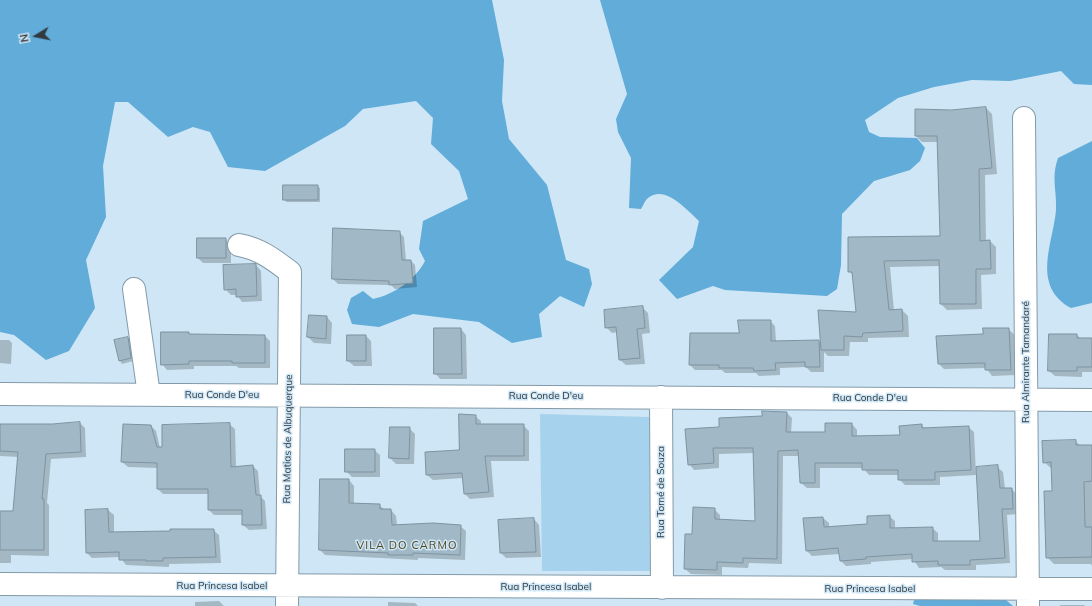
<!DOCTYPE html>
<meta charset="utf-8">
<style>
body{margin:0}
#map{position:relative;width:1092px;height:606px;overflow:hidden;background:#cee6f5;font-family:Mulish,sans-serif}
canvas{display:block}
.north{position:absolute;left:16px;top:16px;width:40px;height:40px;-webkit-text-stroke:3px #cee6f5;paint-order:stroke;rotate:260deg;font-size:11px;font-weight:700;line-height:16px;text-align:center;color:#313a40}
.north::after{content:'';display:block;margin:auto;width:14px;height:18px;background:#313a40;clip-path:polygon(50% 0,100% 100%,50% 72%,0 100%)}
</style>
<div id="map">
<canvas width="1092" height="606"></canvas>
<div class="north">N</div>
</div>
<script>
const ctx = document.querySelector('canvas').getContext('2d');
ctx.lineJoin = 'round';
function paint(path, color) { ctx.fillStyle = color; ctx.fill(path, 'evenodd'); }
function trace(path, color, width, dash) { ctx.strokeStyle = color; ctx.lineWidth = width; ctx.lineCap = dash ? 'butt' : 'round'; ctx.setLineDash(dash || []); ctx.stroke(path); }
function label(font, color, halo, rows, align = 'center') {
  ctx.font = font + ' Mulish,sans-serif'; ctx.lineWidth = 3; ctx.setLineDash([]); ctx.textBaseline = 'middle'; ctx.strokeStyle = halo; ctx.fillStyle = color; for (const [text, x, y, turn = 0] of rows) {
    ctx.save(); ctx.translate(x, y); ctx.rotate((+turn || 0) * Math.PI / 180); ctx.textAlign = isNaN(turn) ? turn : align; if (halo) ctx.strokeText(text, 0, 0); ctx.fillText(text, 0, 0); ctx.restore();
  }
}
const green = new Path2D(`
 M540 414 649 417 650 571H542Z`);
const forest = new Path2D(`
 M0 0H492L504 60 502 101 509 139 547 185 566 260 589 269 592 284 584 307 560 296 539 314 542 337 512 343 479 322 413 314 379 327 352 324 347 310 351 298 363 291 373 299C393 295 415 280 425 261L419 249 423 221 468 199 459 171 431 144 433 118 416 101 363 109 345 126 265 171 228 167 210 132 193 127 168 137 128 102H115L103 166 106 217 86 260 95 308 69 351 46 360 14 335 0 332Z
 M600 0H1092V85L1074 84 1061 71 1010 81 972 80 934 87 898 98 865 120 869 132 880 137 917 138 925 148 920 161 910 170 874 181 842 214 841 265 837 289 827 296 725 290 713 286 677 299 659 280 693 247 699 221C687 210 665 184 648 198 645 200 643 206 641 209L629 208 631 158 618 132 616 119 627 94Z
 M1092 141V303L1071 308C1031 286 1053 244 1056 210 1057 190 1051 178 1058 158Z
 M915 596H1001L1013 606H920L913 604Z`);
const shadow = new Path2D(`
 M986 108 992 114 997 174 985 175 986 242 990 241 996 247V274L981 275 982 309 947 310 941 304 940 266 890 267 894 311 902 310 908 316 909 337 868 338V342H850L849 356H828L824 352V372H811L806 367 780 368V375L759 376 756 373H725L722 370H695L690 365 740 334 770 321 775 326 776 342 819 341 821 343 857 313 854 276 849 271 941 237 938 142H922L916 136 951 111Z
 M317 186 320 188V202H287L284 200Z
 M399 232 404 237 406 261H411L415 265 417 287 395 289 391 285 338 284 333 279Z
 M225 239 231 244V263H203L198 258Z
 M256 265 261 271 262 301 242 302 237 295H231L225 289Z
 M642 307 648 313 650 333 642 334 645 364 626 365 620 360 618 332 612 333 606 327Z
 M327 317 332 323 331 344 314 343 308 337Z
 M461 329 466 335 467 379H440L435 373Z
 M1008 329 1014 334 1016 375 992 376 986 368 944 369 939 364 985 335Z
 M188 333 191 335 265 336 270 341V368H239L236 366H194V369L167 370 162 364Z
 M1077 335 1081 339H1092V372H1082V377L1055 376 1049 371Z
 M366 336 371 341 372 366H354L348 361Z
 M128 338 130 340 133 361 122 364 120 361 115 341Z
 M0 340H9L12 343 11 364 0 363Z
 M787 413 792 418 791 433H826L852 424 857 430V437L901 436 922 425 925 429 968 427 974 432 976 475 940 477V485H905L899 479V475H869L863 468H820V488H807L801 483 799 456H783L782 564 749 563 748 568 722 567V575L691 574 685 569 693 535 714 509 720 515V520L756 522 754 453 719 454V468L694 470 689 464 720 428Z
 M475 416 481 421V425H523L529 431V461H491L494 497 470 499 465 494 463 478 433 480 427 475 460 451Z
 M80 423 85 428 86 457 51 459 47 503 49 505V556L11 555V563H0V512H14L19 457 0 456V424L52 425Z
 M229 424 235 429 236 467 253 466 258 471 260 496 265 501 267 529 249 530 243 525V515H214L209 510V494H163L158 489V468L128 467 122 462 151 426 156 431 160 448Z
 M391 428H409L415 434 414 464H396L390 458Z
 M1075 441 1081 446H1092V566L1091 564H1054L1047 557 1053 492 1052 469 1044 462Z
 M374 450 380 455V477H352L346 471Z
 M997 467 1003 472 1005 489H1012L1017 495 1018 514 1007 515 1010 563 976 565V570H945L941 567 919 568 913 559 871 562V564L846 566 841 561 840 554 812 556 806 550 823 518 829 523V527L868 525 889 516 895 521V529L932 528 938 533V542H981Z
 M349 480 354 486V504L379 505 385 510H391L396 516 397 525 460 526 466 531 465 560 418 558V560L325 555 320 550Z
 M108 510 114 515V533L213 530 219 535 221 563 169 564V567L126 565 120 557 92 558 87 553Z
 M534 519 539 525 541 557 506 558 501 553Z
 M219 601 224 606H195V602Z
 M388 602 415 603 418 606H388Z
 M1060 605H1084L1085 606H1060Z`);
const building = new Path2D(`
 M986 107 992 168 979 169 980 241 990 240 991 269H976V304H940L939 260 884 261 889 310 902 309 903 331 863 333 862 337 844 336V350H821L818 310 856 312 852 272H848V237L940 236 937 136H915V109L951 110Z
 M283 185H318V200H283Z
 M333 228 400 231 402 260H411L413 283 389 285V281L332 279Z
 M197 238H226V258H197Z
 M256 264 257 296 236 297V289L224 290 223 265Z
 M643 306 645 328 637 329 640 358 619 360 616 327 605 328 604 310Z
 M309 315 327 316 326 339 307 337Z
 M738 320H771V341L819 340 820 367H805V362L775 363 776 370 754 371 753 368H719V365H689L690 333H739Z
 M434 328H461L462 374H434Z
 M983 328H1009L1011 370H985V363L938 364 936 336 983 334Z
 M161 332H189V334L265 335V363H232V361H189V364L161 365Z
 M1049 334H1077V338H1092V367H1077V371H1048Z
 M347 335H366V361H347Z
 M128 337 131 358 119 361 114 340Z
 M762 411 787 412 786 432H825V423H852V436L900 435 899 426 922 424V428L969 426 971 470 935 472V480H898V470H862V463H815V483H800L798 450 778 451 777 559 743 558V563L717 562V570L684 569 685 534H692L693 507 715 508V519L755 521 753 448H713L714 463 688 465 685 429 719 427V418L762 416Z
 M459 414 476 415V424H524V456H485L489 492 464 494 462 473 426 475 425 452 459 450Z
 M80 422 81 452 46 454 42 499H44V550H0V511H13L18 452 0 451V424H52Z
 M230 423 231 467 253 465 256 495H261L262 525H242V510H208V489H157V463L121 462 123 424 151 425 157 447H162V425Z
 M390 427H410L409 459 389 458Z
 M1076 440V445H1092V481L1084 482 1085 527H1092V557L1046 558 1044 491H1052L1051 462 1043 463 1042 441Z
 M345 449H375V472H345Z
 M998 465 1000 488H1012L1013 509H1002L1005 558 970 560V565H938V561L912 562V554L866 557V559L840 561 838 548 806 551 803 518 823 517 824 527 867 524V516L890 515V528L933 527V541H980L976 467Z
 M320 479H349V503L380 504V509H391L392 525 433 523 461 525 460 555 413 553V555H388V553L319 550Z
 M108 509 109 532 170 531V529H214L216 557 163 558V561H146V560H119V552L86 553 85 510Z
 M534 518 536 552 500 553 498 520Z`);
const minor = new Path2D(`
 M1024 118 1028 606
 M239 245C260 249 273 259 290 272L287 606
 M134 289 149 395
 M0 394 1092 400
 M661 397 662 588
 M0 584 1092 589`);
const streetNames = [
 ["Rua Almirante Tamandaré",1026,362,-90],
 ["Rua Conde D'eu",222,395],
 ["Rua Conde D'eu",546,396],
 ["Rua Conde D'eu",870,398],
 ["Rua Matias de Albuquerque",288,439,-89],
 ["Rua Tomé de Souza",661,492,-90],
 ["Rua Princesa Isabel",222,586],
 ["Rua Princesa Isabel",546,587],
 ["Rua Princesa Isabel",870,589]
];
const neighbourhoodNames = [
 ["VILA DO CARMO",407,546]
];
paint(green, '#a7d2ee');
paint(forest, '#61acd9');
paint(shadow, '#0003');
paint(building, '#a1b8c6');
trace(building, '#7d93a1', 1);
trace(minor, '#849aa8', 24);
trace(minor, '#fff', 22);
label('10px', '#313a40', '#cee6f5', streetNames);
ctx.letterSpacing = '1px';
label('11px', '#504019', '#cee6f5', neighbourhoodNames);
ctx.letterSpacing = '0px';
</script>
